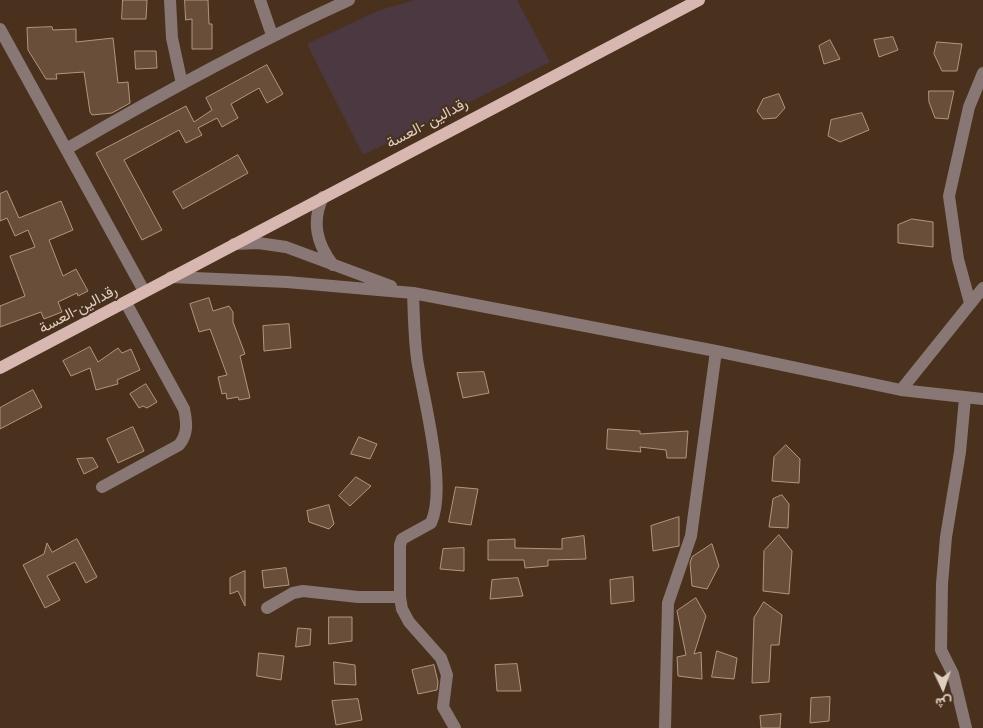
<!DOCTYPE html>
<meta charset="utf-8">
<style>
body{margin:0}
#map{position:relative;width:983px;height:728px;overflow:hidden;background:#49311d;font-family:Lato,Vazirmatn,sans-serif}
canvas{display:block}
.north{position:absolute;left:918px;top:663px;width:50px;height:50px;-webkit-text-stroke:4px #49311d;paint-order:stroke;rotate:177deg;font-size:14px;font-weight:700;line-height:20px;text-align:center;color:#dfcfc3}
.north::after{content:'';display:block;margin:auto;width:18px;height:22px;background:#dfcfc3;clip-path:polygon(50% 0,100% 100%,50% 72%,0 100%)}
</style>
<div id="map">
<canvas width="983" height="728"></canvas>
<div class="north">ش</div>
</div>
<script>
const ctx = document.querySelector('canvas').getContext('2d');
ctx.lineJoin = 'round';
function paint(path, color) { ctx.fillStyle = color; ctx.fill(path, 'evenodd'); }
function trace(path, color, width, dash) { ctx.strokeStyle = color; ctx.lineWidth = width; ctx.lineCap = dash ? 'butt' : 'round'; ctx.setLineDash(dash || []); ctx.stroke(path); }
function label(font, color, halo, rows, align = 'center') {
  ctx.font = font + ' Lato,Vazirmatn,sans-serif'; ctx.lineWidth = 4; ctx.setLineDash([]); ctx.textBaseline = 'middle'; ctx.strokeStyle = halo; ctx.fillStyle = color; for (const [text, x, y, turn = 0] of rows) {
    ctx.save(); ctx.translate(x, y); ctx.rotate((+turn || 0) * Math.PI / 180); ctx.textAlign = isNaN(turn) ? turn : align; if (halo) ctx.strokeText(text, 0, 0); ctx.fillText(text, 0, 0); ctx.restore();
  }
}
const industrial = new Path2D(`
 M414 0H517L550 62 363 155 307 44 380 10Z`);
const building = new Path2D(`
 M123 0H147L146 19H122Z
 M185 0H208L209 24H212V49H192V19L186 20Z
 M52 27 53 30 76 29V42L113 38 118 83 128 82 130 103 112 113 92 115 90 112 84 72 56 74 57 79H46L28 50 27 28Z
 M893 37 898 50 879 57 874 40Z
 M830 40 840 59 824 64 819 46Z
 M937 42 962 44 957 71H942L934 54Z
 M135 51H156L157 68 136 69Z
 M267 65 283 94 267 103 259 88 231 104 238 118 222 127 217 118 198 128 202 135 186 143 179 130 124 160 162 230 142 240 96 153 186 106 194 122 212 110 206 98Z
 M929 91H954L948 119 935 118 929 102Z
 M779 94 785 108 776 118 763 119 757 111 763 99Z
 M862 113 869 130 840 142 828 136 831 120Z
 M238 155 248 173 183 209 173 192Z
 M7 191 19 218 61 201 73 230 49 240 63 276 76 269 88 291 78 296 77 293 58 302 62 312 44 319 41 312 0 327V306L25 296 10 256 35 247 28 230 15 236 7 218 0 221V194Z
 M912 219 933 222V247L898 243V225Z
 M209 298 213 311 229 306 233 312V322L245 354 240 356 250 398 239 400 238 397 227 399 226 393 222 394 218 377 227 375 210 329 199 332 190 304Z
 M289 324 291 348 264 351 263 326Z
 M90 347 98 362 118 348 122 353 131 349 140 370 117 380 118 384 96 390 90 368 71 376 63 361Z
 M484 372 489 393 463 398 457 373Z
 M146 384 157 402 147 408 143 406 139 408 130 394Z
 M33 390 42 407 0 429V408Z
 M133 427 144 451 118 463 107 439Z
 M608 429 640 431V434L688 431 686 458H667L666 450 640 447 641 452 607 449Z
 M359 437 377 444 370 459 351 454Z
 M786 445 800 459 799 483 772 481 774 457Z
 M93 458 98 467 84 474 77 459Z
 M356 477 371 486 350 506 339 496Z
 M456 487 478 489 471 525 449 522Z
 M782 495 789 504 788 528 769 527 773 499Z
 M329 505 334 524 329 529 309 522 307 511Z
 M679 517V546L653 551 651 526Z
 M779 535 792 551 789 594 763 591 764 551Z
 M584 536 586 559 548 560V566L525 568 524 560H488V540L515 539V548L562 549V539Z
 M77 539 97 577 86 583 75 562 47 576 60 600 45 608 23 565 44 554 47 543 52 552Z
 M712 544 719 566 707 589 692 586 690 563 692 557Z
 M464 548V571L440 569 443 549Z
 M286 568 289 585 264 588 262 571Z
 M245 571V606L238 591 230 594V578Z
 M633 577 634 601 611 604 610 580Z
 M518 578 523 596 490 599 492 580Z
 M696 598 706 616 694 654 701 652 702 679 678 676 677 657 686 655 677 611Z
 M764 602 782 615 779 645H771L769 682 752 683 754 618Z
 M329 617H352V641L329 644Z
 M298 628 311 629 310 645 296 647Z
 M717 651 737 658 734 679 712 677Z
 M259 653 284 656 281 680 257 676Z
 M334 662 355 665 356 685 335 684Z
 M517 664 521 691H497L495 665Z
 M434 665 438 682 437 690 418 694 412 670Z
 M830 697 829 721 810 723 811 698Z
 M358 699 362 720 336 725 332 701Z
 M781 714 780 728H761L760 716Z`);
const minor = new Path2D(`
 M170 0 172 38 182 84
 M260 0 272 35
 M0 29 144 291
 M68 148C159 95 252 44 349 0
 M323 197C311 222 317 244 333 265
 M234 244 258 243 286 247 391 286
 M171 277 287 282 413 293 716 351 901 390 983 399
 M413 293C414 317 414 342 418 365 425 404 447 488 431 523L402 539 400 545V597L402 609 409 622 441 658 447 675 443 707 455 728
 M970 303 958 259 949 196 969 107 983 73
 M901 390 983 288
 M965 398 960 452 946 537 942 584 941 650 953 674 966 728
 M102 487 179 445C188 434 187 423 184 409L126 303
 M267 608 293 593 303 591 358 597H400
 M665 728 668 603 691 536 716 351`);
const major = new Path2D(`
 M0 368 699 0`);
const streetNames = [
 ["رقدالين -العسة",427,123,-28],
 ["رقدالين-العسة",78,309,-28]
];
paint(industrial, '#4b3840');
paint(building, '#694f3a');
trace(building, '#b3967f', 1);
trace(minor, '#887774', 12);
trace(major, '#d9b7b1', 12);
label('15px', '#dfcfc3', '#49311d', streetNames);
</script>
